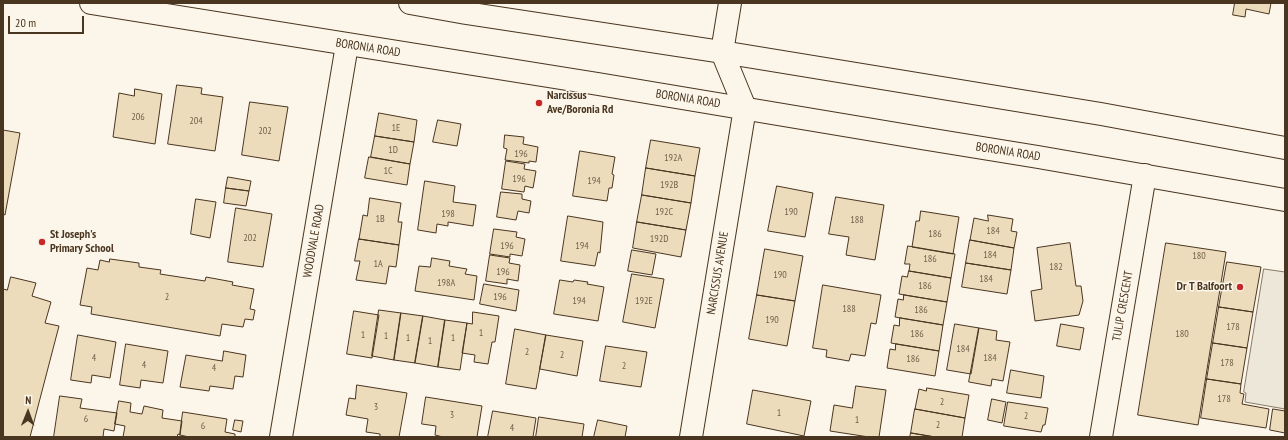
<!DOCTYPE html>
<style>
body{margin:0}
#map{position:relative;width:1288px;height:440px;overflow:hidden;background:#fbf6e9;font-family:"PT Sans Narrow",sans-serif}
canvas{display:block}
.frame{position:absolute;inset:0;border:4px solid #4a3520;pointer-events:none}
.north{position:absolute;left:8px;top:392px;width:40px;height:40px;-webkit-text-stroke:3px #fbf6e9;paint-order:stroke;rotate:1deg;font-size:11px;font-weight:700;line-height:16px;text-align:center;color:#4a3520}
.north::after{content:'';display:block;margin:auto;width:14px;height:18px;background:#4a3520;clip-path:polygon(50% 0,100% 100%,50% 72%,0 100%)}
.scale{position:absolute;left:8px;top:16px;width:76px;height:18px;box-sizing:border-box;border:2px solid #4a3520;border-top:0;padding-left:5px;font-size:12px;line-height:14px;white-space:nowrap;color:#4a3520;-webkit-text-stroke:3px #fbf6e9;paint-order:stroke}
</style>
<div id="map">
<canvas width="1288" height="440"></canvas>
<div class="frame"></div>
<div class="north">N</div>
<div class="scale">20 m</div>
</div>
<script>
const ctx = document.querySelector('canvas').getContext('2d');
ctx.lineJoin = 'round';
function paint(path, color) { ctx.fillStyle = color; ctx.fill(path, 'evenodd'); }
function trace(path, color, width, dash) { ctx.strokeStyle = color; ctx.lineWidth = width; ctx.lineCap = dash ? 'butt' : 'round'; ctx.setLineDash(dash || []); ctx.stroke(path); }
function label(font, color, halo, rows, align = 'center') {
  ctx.font = font + ' "PT Sans Narrow",sans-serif'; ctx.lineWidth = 3; ctx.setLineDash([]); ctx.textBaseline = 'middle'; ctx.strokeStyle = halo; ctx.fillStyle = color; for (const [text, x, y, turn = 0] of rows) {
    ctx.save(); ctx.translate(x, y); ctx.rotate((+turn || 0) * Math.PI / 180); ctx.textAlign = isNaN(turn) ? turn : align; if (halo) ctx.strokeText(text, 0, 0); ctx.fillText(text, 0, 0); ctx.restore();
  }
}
const parking = new Path2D(`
 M1264 269 1285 272V409L1245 402 1246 393 1244 392Z`);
const building = new Path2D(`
 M1235 3H1271L1269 14 1246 9 1245 17 1233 15Z
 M177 85 202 88 201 94 223 97 215 151 168 144Z
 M135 89 162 94 155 144 113 137 119 93 134 96Z
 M250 102 288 107 279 161 242 155Z
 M379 113 417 120 414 142 375 136Z
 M438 120 461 124 457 146 433 142Z
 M3 130 20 133 5 215 3 214Z
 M505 135 524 137 523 144 538 147 536 162 529 161V163L505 160 507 149 504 148Z
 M375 136 414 142 410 164 371 157Z
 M651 140 700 148 695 176 646 168Z
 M580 151 615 157 612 174 614 175 612 188H609L607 201 573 196Z
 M369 157 410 164 407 185 365 178Z
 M506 161 525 164 524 169 536 171 533 188 525 186 524 192 502 189Z
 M646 168 695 176 691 203 642 195Z
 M228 177 251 181 249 191 226 188Z
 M425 181 455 186 453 202 476 205 473 226 448 222V226L437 224 436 233 418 230Z
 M777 186 813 193 805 237 768 231Z
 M226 188 249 191 246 206 224 203Z
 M501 192 522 194V199L531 201 529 213 518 211 516 220 497 217Z
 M642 195 691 203 686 230 637 222Z
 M836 197 884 205 875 260 846 255 849 237 829 234Z
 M370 198 401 203 398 222H402L399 245 359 239 363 215 367 216Z
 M196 199 216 202 210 238 191 234Z
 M236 208 272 214 263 267 228 262Z
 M921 211 959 217 953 254 912 247 916 221H919Z
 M988 215 1013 219 1011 231 1017 232 1014 248 970 240 974 218 988 221Z
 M568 216 603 222 600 253 598 252 595 266 561 261Z
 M637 222 686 230 681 257 633 248Z
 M494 229 517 232 516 237 525 239 522 256 510 254V257L490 254Z
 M359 239 399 245 396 267 389 266 386 284 356 280 360 261H355Z
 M970 240 1014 248 1011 270 966 263Z
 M1070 243 1076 286H1081L1083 301 1079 315 1035 321 1031 291 1042 289 1037 248Z
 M1166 243 1226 252 1198 425 1138 415Z
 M908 246 955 254 951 278 909 271 910 264H905Z
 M765 249 803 256 795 301 757 295Z
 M632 250 656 254 652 275 628 271Z
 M490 255 510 258 509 263 520 265 518 281 507 279V284L486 281Z
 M432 258 450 261 449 266 467 269 465 274 477 276 474 300 415 291 419 266 430 267Z
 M110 259 139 263V267L161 270 160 274 205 281 206 277 233 282 232 285 254 289 250 309 255 310 253 320 245 319 243 327 222 324 220 336 91 314 92 307 80 305 87 268 98 270 100 260 109 262Z
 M1227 262 1261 267 1253 312 1219 307Z
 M966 263 1011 270 1007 294 962 287Z
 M909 271 951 278 947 302 899 294 902 276 907 277Z
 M632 274 664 279 655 328 623 322Z
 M11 277 36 283 32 296 51 302 45 323 59 326 30 437H3V289L7 290Z
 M560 280 573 282 574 280 588 282 587 284 604 287 598 321 554 314Z
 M484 284 519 290 516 311 480 304Z
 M823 285 881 295 876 324 871 323 865 356 851 354 849 361 826 357 827 350 813 348Z
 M757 295 795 301 787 346 749 339Z
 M904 295 947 302 943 325 895 317 898 299 903 300Z
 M1219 307 1253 312 1247 348 1213 343Z
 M379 310 401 313 394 360 372 356Z
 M354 311 379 315 372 358 347 354Z
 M473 312 499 316 495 342H492L488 364 474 362 475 355 462 353 467 323 472 324Z
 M401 313 423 316 415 363 394 360Z
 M423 316 445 320 438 367 415 363Z
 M900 318 943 325 939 351 891 343 894 325 899 326Z
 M445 320 467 323 460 370 438 367Z
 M955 324 979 328 971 374 947 370Z
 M1061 324 1084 328 1080 350 1057 346Z
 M979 328 997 331 996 340 1010 342 1003 381 992 379 991 386 969 382Z
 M515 329 546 335 536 389 506 384Z
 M78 335 116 342 110 378 92 375 91 383 71 380Z
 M546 335 583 341 577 376 540 369Z
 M1213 343 1247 348 1241 384 1207 379Z
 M126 344 168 351 163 383 141 380 140 388 120 385Z
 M896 344 939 351 935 376 887 368 890 349 895 350Z
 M606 346 647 352 641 387 600 381Z
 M224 351 246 355 243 377 235 376 233 389 210 386 209 391 180 387 186 355 222 361Z
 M1011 370 1044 376 1041 398 1007 393Z
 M1207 379 1241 384 1240 393 1244 394 1242 404 1269 409 1266 428 1201 418Z
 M357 385 407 393 399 437H380V434L366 432 368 419 346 415 349 398 355 399Z
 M856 386 886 390 879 437H869L830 431 834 405 852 408Z
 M927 388 969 395 965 418 915 409 919 389 926 391Z
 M753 390 811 401 804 436 747 424Z
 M60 396 82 399 80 408 117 413 114 431 104 429 103 437H54Z
 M426 397 482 406 477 437H443L435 435 436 426 422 424Z
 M992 399 1006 402 1002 423 988 420Z
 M119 401 131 403 130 412 142 414 144 406 163 410 162 418 182 421 180 435 178 434 177 437H123L125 426 115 424Z
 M1008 402 1048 408 1045 425H1043L1041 432 1004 426Z
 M915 409 965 418 962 437H935L911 433Z
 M1273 409 1285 411V433L1270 430Z
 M493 411 536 418 533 437H488Z
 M183 412 227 419 225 432 235 434V437H189L180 435Z
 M539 417 584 424 582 437H536Z
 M235 420 243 421 241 432 233 430Z
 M598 420 627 426 625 437H594Z
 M911 433 935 437H910Z`);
const minor = new Path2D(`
 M281 437 347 45
 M691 437 745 108
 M1101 437 1145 175`);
const tertiary = new Path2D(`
 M730 3 722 52 745 108`);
const primary = new Path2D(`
 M91 3 598 84 921 138 1038 157 1285 200
 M410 3 466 13 722 52 1101 114 1285 148`);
const markers = [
 [539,103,4,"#c62828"],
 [42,242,4,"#c62828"],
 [1240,287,4,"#c62828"]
];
const numberNames = [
 ["206",138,117],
 ["204",196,121],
 ["1E",396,128],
 ["202",265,131],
 ["1D",393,150],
 ["196",521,154],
 ["192A",673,158],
 ["1C",388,171],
 ["196",519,179],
 ["194",594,181],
 ["192B",669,185],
 ["192C",664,212],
 ["190",791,212],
 ["198",448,214],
 ["1B",380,219],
 ["188",857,220],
 ["184",993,231],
 ["186",935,234],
 ["202",250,238],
 ["192D",659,239],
 ["196",507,246],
 ["194",582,246],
 ["184",990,255],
 ["180",1199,256],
 ["186",930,259],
 ["1A",378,264],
 ["182",1056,267],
 ["196",503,272],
 ["190",780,275],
 ["184",986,279],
 ["198A",446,283],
 ["186",925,286],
 ["2",167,297],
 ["196",500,297],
 ["194",579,301],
 ["192E",644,301],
 ["188",849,309],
 ["186",921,310],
 ["190",772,320],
 ["178",1233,327],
 ["1",481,333],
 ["186",917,334],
 ["180",1182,334],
 ["1",363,335],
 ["1",386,336],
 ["1",408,338],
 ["1",453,338],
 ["1",430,341],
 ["184",963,349],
 ["2",527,352],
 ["2",562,355],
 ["4",94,358],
 ["184",990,358],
 ["186",913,359],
 ["178",1227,363],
 ["4",144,365],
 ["2",624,366],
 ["4",214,368],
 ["178",1224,399],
 ["2",942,402],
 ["3",376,407],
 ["1",779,413],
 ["3",452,415],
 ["2",1026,416],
 ["6",86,419],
 ["1",857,420],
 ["2",938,425],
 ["6",203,426],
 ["4",512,428]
];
const streetNames = [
 ["BORONIA ROAD",368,48,9],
 ["BORONIA ROAD",688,99,9],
 ["BORONIA ROAD",1008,152,9],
 ["WOODVALE ROAD",314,241,-80],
 ["NARCISSUS AVENUE",718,273,-81],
 ["TULIP CRESCENT",1123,306,-80]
];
const poiNames = [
 ["Narcissus",547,96],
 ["Ave/Boronia Rd",547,110],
 ["St Joseph's",50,235],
 ["Primary School",50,249],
 ["Dr T Balfoort",1232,287,"right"]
];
paint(parking, '#ede7d9');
trace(parking, '#887966', 1);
paint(building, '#ecdcbc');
trace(building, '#4a3520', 1);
trace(minor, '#4a3520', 24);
trace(tertiary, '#4a3520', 24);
trace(primary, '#4a3520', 24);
trace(minor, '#fbf6e9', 22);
trace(tertiary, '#fbf6e9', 22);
trace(primary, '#fbf6e9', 22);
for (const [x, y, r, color] of markers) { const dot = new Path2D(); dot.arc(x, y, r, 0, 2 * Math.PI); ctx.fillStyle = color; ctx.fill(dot); trace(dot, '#fbf6e9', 1.5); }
label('10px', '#725f47', null, numberNames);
label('12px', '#4a3520', '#fbf6e9', streetNames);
label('bold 12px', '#4a3520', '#fbf6e9', poiNames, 'left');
</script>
